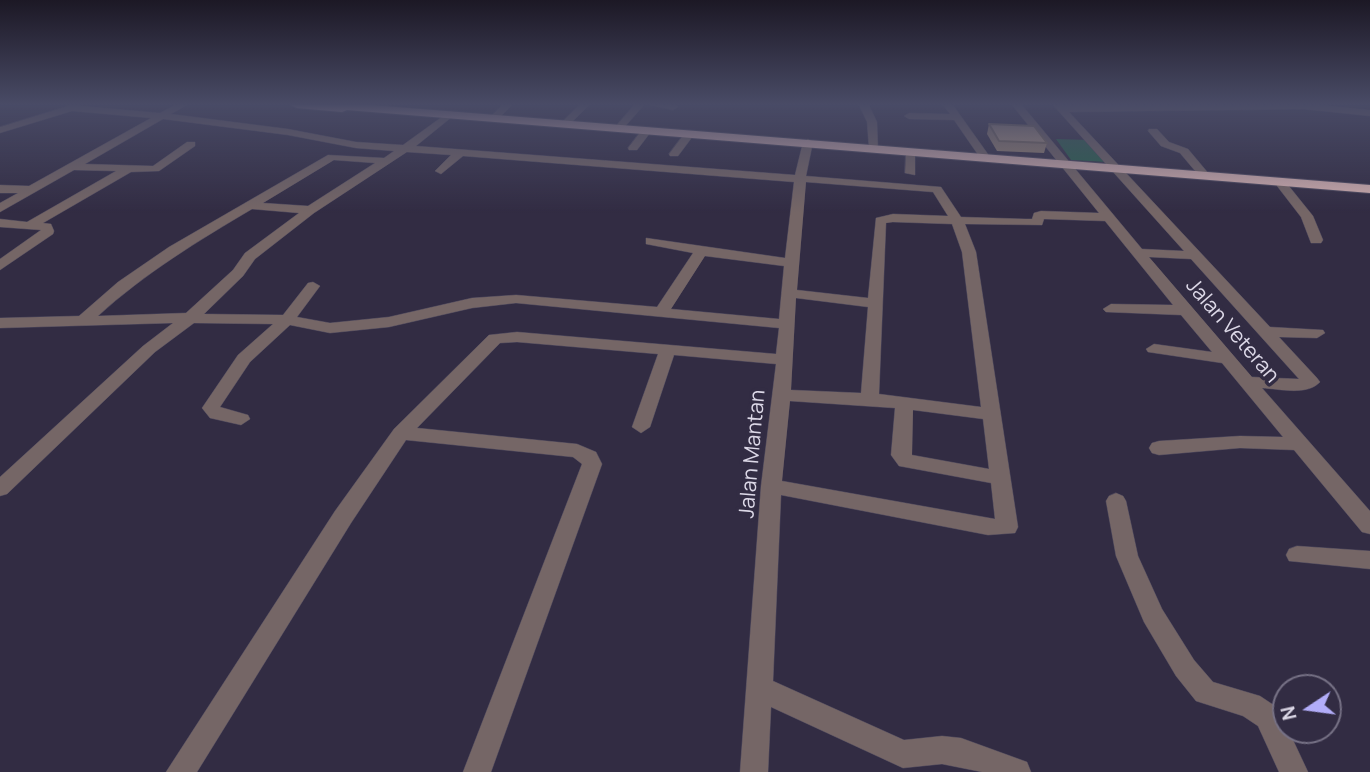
<!DOCTYPE html>
<style>
body{margin:0}
#map{position:relative;width:1370px;height:772px;overflow:hidden;background:#322c43;font-family:Manrope,sans-serif}
canvas{display:block}
.north{position:absolute;left:1272px;top:674px;width:70px;height:70px;box-sizing:border-box;background:#322c43;border:2px solid #767185;border-radius:50%;rotate:257deg;font-size:19px;font-weight:700;line-height:28px;text-align:center;color:#dcd8e7}
.north::after{content:'';display:block;margin:auto;width:24px;height:32px;background:#b2adf9;clip-path:polygon(50% 0,100% 100%,50% 72%,0 100%)}
</style>
<div id="map">
<canvas width="1370" height="772"></canvas>
<div class="north">N</div>
</div>
<script>
const ctx = document.querySelector('canvas').getContext('2d');
ctx.lineJoin = 'round';
function paint(path, color) { ctx.fillStyle = color; ctx.fill(path, 'evenodd'); }
function trace(path, color, width, dash) { ctx.strokeStyle = color; ctx.lineWidth = width; ctx.lineCap = dash ? 'butt' : 'round'; ctx.setLineDash(dash || []); ctx.stroke(path); }
function label(font, color, halo, rows, align = 'center') {
  ctx.font = font + ' Manrope,sans-serif'; ctx.lineWidth = 7; ctx.setLineDash([]); ctx.textBaseline = 'middle'; ctx.strokeStyle = halo; ctx.fillStyle = color; for (const [text, x, y, turn = 0] of rows) {
    ctx.save(); ctx.translate(x, y); ctx.rotate((+turn || 0) * Math.PI / 180); ctx.textAlign = isNaN(turn) ? turn : align; if (halo) ctx.strokeText(text, 0, 0); ctx.fillText(text, 0, 0); ctx.restore();
  }
}
const green = new Path2D(`
 M1056 139 1089 140 1106 162 1071 160Z`);
const minor = new Path2D(`
 M71 105 160 113 175 105H187L171 114 288 129 356 142 403 145 450 111 453 112V116L416 146 795 175 803 142 808 139 813 142 806 176 941 187 961 217 1026 219H1032L1034 213 1041 211 1099 213 1012 105H1022L1142 249 1184 251 1053 105H1320L1370 110V116L1303 109 1069 112 1270 327 1323 330 1325 333 1317 338 1279 337 1317 378 1320 382C1307 396 1280 389 1262 388L1370 511V534L1362 532 1294 450 1240 448 1159 455 1152 453 1149 448 1152 443 1159 441 1240 436 1283 437 1222 363 1148 352 1146 349 1154 344 1212 352 1181 315 1106 312 1103 309 1111 304 1173 305 1105 221 1044 219 1042 225 965 224 976 252 1018 527 1015 533 988 535 781 495 773 681 904 740 942 736 961 738 1027 762 1031 772H982L942 764 903 768 771 707 768 772H740L761 486 776 364 674 355 650 427 641 433 632 427 658 354 517 342 500 343 417 428 577 444 596 452 602 464 491 772H463L582 464 573 457 406 440 351 523 197 772H166L335 511 394 429 489 335 517 332 776 354 779 328 516 303 472 308 389 327 330 333 290 325 250 362 220 407 248 415 250 419 241 425 210 418 202 408 238 355 273 324 194 323 155 352 7 494 0 496V477L143 346 173 323 0 328V318L79 316 118 282 169 247 328 155 384 158 394 151 356 148 288 135 163 119 85 164 153 166 187 142H195V146L159 171 131 172 43 223 51 224 54 231 53 234 0 270V259L41 230 0 227V219L27 222 116 171 74 170 0 212V203L18 193H0V185L29 186 151 118 72 111 0 133V127ZM407 152 451 155 435 171 441 174 463 156 794 182 785 258 646 238V244L693 253 657 307 516 295 472 298 389 317 330 323 297 317 320 286 313 282 308 283 283 315 204 314 243 276 255 259 314 213ZM334 160 375 163 308 206 263 203ZM806 182 933 192 948 216 893 214 876 218 868 298 797 290ZM252 209 299 213 245 253 233 270 186 313 98 316C145 273 198 241 252 209ZM893 222 952 224 962 252 981 407 879 394 886 223ZM705 256 784 266 779 319 671 309ZM1149 257 1191 259 1299 379 1252 377ZM796 298 868 307 861 393 791 390ZM790 401 895 408 891 455 899 466 991 483 995 519 782 481ZM913 410 983 419 989 469 912 455Z
 M502 105H512L497 120H491V116Z
 M579 105H589L569 125H563V121Z
 M634 105H644L622 130H616V126Z
 M651 105H676L678 107 673 110Z
 M859 105H869L877 122 878 150 869 148 867 122Z
 M943 105H953L990 157 989 159H981L954 120 909 119 904 116 909 113 950 114Z
 M1149 129H1157L1169 142 1188 149 1209 174V178H1201L1180 153 1161 146 1148 131Z
 M641 131 650 133 637 150H629L628 148Z
 M684 134 693 136 678 156H670L669 154Z
 M906 152 915 154V175L905 173Z
 M1276 180H1284L1313 216 1323 240 1321 243H1311L1301 217 1274 182Z
 M1116 493 1123 496 1126 501 1138 556 1162 609 1194 660 1213 682 1260 696 1278 708 1308 772H1279L1258 726 1243 716 1196 701 1176 676 1144 622 1116 556 1106 501 1109 496Z
 M1297 546 1370 551V569L1289 561 1286 555 1289 549Z`);
const highway = new Path2D(`
 M291 105H371L1370 185V193L347 110 342 112 297 108Z`);
const wall = new Path2D(`
 M989 124 1047 143 1044 153 997 151 987 134Z`);
const building = new Path2D(`
 M989 124 1034 126 1047 143 999 141Z`);
const streetNames = [
 ["Jalan Veteran",1232,331,49],
 ["Jalan Mantan",753,454,-85]
];
paint(green, '#26624a');
trace(minor, '#4d485d', 1);
trace(highway, '#4d485d', 2);
paint(minor, '#756666');
paint(highway, '#d3b0b0');
paint(wall, '#9b8674');
paint(building, '#b49c87');
trace(building, '#7e6d5e', 2);
const sky = ctx.createLinearGradient(0, 0, 0, 213);
sky.addColorStop(0, '#1c1825');
sky.addColorStop(0.49, '#494b66');
sky.addColorStop(1, '#494b6600');
ctx.fillStyle = sky;
ctx.fillRect(0, 0, 1370, 213);
label('21px', '#dcd8e7', '#322c43', streetNames);
</script>
